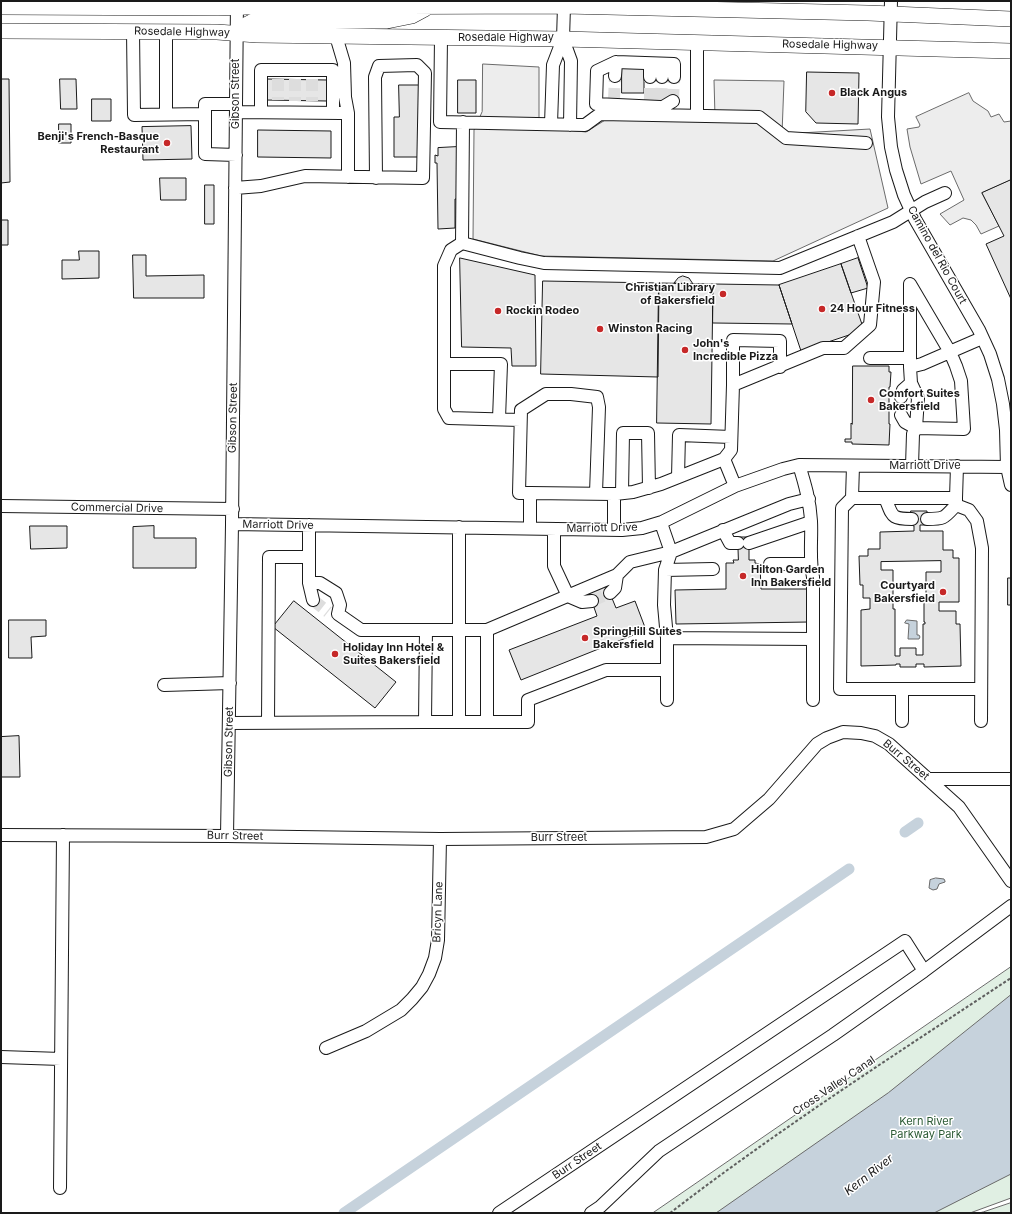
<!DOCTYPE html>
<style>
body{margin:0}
#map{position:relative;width:1012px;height:1214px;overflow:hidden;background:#fff;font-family:Inter,sans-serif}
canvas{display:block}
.frame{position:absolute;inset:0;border:2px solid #1a1a1a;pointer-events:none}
</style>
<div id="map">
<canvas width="1012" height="1214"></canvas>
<div class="frame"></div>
</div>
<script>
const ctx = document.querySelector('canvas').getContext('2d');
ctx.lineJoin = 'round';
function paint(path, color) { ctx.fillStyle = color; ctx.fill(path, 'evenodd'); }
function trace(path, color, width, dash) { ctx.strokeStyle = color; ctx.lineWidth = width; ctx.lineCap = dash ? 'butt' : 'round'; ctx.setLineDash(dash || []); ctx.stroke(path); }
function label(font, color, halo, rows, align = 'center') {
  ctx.font = font + ' Inter,sans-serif'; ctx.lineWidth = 3; ctx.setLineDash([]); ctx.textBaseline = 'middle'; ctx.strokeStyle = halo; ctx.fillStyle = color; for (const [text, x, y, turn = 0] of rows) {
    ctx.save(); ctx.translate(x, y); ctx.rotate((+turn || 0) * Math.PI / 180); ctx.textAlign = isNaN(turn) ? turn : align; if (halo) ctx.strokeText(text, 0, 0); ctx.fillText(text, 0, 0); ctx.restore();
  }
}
const green = new Path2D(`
 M1011 967V1198L970 1213H653Z
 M1011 1203V1213H979L983 1212Z`);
const parking = new Path2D(`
 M483 64 539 67V127L586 132 610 117H715L714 80 784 81 782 134 870 129 888 208 773 261 541 256 473 239 474 130 482 112Z
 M969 93 973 101 988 111 991 117 999 114 1004 122 1011 121V180L982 193 999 226 981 234 976 225 971 220 963 218 950 225 940 214 964 200 951 171 921 184 910 147 907 129 919 127 920 125 916 117Z`);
const water = new Path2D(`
 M907 620 917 621V635H919L920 637 919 639H908L909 624 905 623Z
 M936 878 944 879 945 881V882L939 884 937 889 933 890 929 888 930 880Z
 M1011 995V1174L934 1213H716L888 1093Z`);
const canal = new Path2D(`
 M905 832 918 823
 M344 1213 849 869`);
const building = new Path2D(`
 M622 65H644V93H622Z
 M807 72 859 73 858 124 816 123 806 112Z
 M1 79H9L10 182 1 183Z
 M60 79H76L77 109H61Z
 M266 79 327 80V101L265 100Z
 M458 80H476V113H458Z
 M399 85H420L419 157H394V117H399Z
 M92 99H111V121H92Z
 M59 124H71V143H59Z
 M191 126 192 159 143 160 142 127Z
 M258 130 331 131V158L258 157Z
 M457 147 458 199H455V228L438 229 437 163H435V155L438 156V148Z
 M160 178H186V200H161Z
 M1011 180V299L986 244 1004 236 982 193Z
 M205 185H214V224H205Z
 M1 220H8V245H1Z
 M79 251H99V278L62 279V260H79Z
 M133 255H146V276L204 275V298H134Z
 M460 258 535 275 536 366H512L511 348 462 347Z
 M858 258 868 288 851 293 841 264Z
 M841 264 864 330 801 351 779 285Z
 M683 276 689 278 693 284 674 283 678 278Z
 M543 281 659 283 658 377 541 374Z
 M659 283 713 284 711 424 657 423Z
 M713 284 779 285 792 324 713 323Z
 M853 366H889V372H891L890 387H889V424H890L889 445 852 444V442H845V439H851V423L852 424Z
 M911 511H927V525H920V531H943V550H953V558H959V602H939V611H956V624H960L961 666 924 667V664H916V667H900V664H896V665L861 666V610L870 609V598H863V585H860L859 556H868V549H880V532L914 531V526L912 525ZM941 561V572H926V600H924V622H925V624H923V655H916V648H900V656H895V609H893V570H881V562Z
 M30 526H67V548L31 549Z
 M154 526V538H196V568H133V527Z
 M738 537H749V560H755V563L760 564 761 589H808L809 622 676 624 675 590 726 589V563H734L733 560H738Z
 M1008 578H1011V605H1008Z
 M607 586 616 608 635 601 646 630 521 680 509 650 597 616 589 593Z
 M294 601 396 682 375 708 273 627Z
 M9 620H46V636L31 637 32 658H9Z
 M19 736 20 777H1V737Z`);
const minorTunnel = new Path2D(`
 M278 79V100
 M295 79V101
 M312 79V101
 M614 100 615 76
 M650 100V77
 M661 100 662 77
 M673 101 674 77
 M901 397V415
 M313 600 328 612
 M592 601 610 593`);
const path = new Path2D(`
 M670 1213C779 1129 896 1054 1011 978`);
const minor = new Path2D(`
 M891 1 888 117 891 147 896 170 904 195 915 219 979 330 990 354 998 379 1003 404 1006 430 1007 467 1011 485
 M133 31 134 115 205 114V104H236
 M166 32V114
 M336 36 344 63 345 97 348 113V177
 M441 38 440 122 585 125 600 114 759 117 786 138 866 143
 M563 39 571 61 570 125
 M650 64V77
 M615 76 616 62
 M662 77V64
 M660 107 596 104 597 71 616 62 674 64V77
 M663 107 673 101
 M236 112 341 113
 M261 112V70H333V112
 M205 114V154L236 155
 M697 115V42
 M463 122 462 243 520 258 544 263 780 268 893 222 925 202 945 193
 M551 124 553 65 563 39 564 6 566 1
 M235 188 261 186 305 176 423 178 425 73 417 65 379 66 375 77 376 178
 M462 243 451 250 444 266V409L449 418 520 420
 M870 358H910
 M444 364H501L499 419
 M733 385V340L780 341V367
 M901 397 903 390 911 383
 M901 415 905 422 916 428 964 429 961 381 956 366 950 352 910 284V367
 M799 465C805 484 810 501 811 521 812 540 809 558 813 577V700
 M853 466 852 498H956L957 466
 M912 466 913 434 916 428 918 398 911 383 910 367 922 364 982 338
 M678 477 679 435 731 437
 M735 486 724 459 731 450 733 385 823 348H844L870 325 874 282 858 236
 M530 493 614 494V530
 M622 493 623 433H648L649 488
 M615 494 633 492 661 484 724 459
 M852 498 842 508 840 689H981
 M885 498C893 516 890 519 912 519
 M956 505 969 510 977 521 982 548 981 721
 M1 506 233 509
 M927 519C945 519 944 518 956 505V498
 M661 523 671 552 789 504 809 499
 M232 524 622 530 642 528 662 522 735 486 783 469 799 465 1007 467
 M459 527V722
 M530 528V493H519L521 410 546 394H571L597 397 599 407 596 493
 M554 529V566L568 596 582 602 592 601
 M723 530 730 543H738
 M749 543 811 522
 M770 564H811
 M665 570 713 569
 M309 583 313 600
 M610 593 615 588 617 575
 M426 630H487V722H528V700L606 670H667
 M487 630 617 575 630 562 671 552
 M667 638 813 639
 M164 685 230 683
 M902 689V721
 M667 700V638L664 605 665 570 671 552
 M425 722H487
 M229 723 425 722 426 630H361L338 614 340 605 336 593 320 583H309V525
 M268 723 269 557H309
 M929 779H1011
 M1 835 227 836 440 839 706 837 734 829 769 799 817 744 827 738 843 732 861 733 875 736 889 744 959 807 1011 881
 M227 836 232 524 237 1
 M326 1048 366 1031 401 1010 412 999 422 987 429 974 435 958 438 940 440 839
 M1 1057 61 1059
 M60 1188 63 835
 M499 1213 905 941 924 971
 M591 1213 600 1207 659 1151 833 1035 924 971 1011 906`);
const major = new Path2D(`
 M1 7 218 8 247 7 564 6 868 13 1011 19
 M1 31 217 32 257 35 563 39 1011 51
 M237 34C242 27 247 22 256 21H387L412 16 425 9`);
const markers = [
 [832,93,4,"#c62828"],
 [167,143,4,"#c62828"],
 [723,294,4,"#c62828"],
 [822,309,4,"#c62828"],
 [498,311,4,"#c62828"],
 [600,329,4,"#c62828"],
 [685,350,4,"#c62828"],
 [871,400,4,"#c62828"],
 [743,576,4,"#c62828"],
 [943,592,4,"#c62828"],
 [585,638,4,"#c62828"],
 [335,654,4,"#c62828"]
];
const streetNames = [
 ["Rosedale Highway",182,32,1],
 ["Rosedale Highway",506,38],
 ["Rosedale Highway",830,45,1],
 ["Gibson Street",236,94,-90],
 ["Camino del Rio Court",937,255,61],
 ["Gibson Street",233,418,-89],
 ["Marriott Drive",925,466],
 ["Commercial Drive",117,508,1],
 ["Marriott Drive",278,525,1],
 ["Marriott Drive",602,528,-1],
 ["Gibson Street",229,742,-89],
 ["Burr Street",906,760,40],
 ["Burr Street",235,836,1],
 ["Burr Street",559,838],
 ["Bricyn Lane",438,912,-88],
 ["Cross Valley Canal",834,1086,-34],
 ["Burr Street",577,1161,-34]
];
const poiNames = [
 ["Black Angus",840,93],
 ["Benji's French-Basque",159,137,"right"],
 ["Restaurant",159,150,"right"],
 ["Christian Library",715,288,"right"],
 ["of Bakersfield",715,301,"right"],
 ["24 Hour Fitness",830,309],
 ["Rockin Rodeo",506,311],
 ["Winston Racing",608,329],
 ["John's",693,344],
 ["Incredible Pizza",693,357],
 ["Comfort Suites",879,394],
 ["Bakersfield",879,407],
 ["Hilton Garden",751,570],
 ["Inn Bakersfield",751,583],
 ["Courtyard",935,586,"right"],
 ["Bakersfield",935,599,"right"],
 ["SpringHill Suites",593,632],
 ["Bakersfield",593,645],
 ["Holiday Inn Hotel &",343,648],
 ["Suites Bakersfield",343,661]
];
const parkNames = [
 ["Kern River",926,1122],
 ["Parkway Park",926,1135]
];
const waterNames = [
 ["Kern River",869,1175,-38]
];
paint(green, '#e0efe3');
trace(green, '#6a6a6a', 1);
paint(parking, '#ededed');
trace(parking, '#6a6a6a', 1);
paint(water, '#c6d2dc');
trace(water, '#6a6a6a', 1);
trace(canal, '#c6d2dc', 11);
paint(building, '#e6e6e6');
trace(building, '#1a1a1a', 1);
trace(minorTunnel, '#ddd', 12, [12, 6]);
trace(minor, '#1a1a1a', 14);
trace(major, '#1a1a1a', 16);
trace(path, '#5f5f5f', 2, [3, 2]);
trace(minor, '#fff', 12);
trace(major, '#fff', 15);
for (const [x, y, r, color] of markers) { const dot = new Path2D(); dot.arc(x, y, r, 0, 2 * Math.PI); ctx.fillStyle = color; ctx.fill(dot); trace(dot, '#fff', 1.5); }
label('11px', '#1a1a1a', '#fff', streetNames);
label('bold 11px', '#1a1a1a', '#fff', poiNames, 'left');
label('11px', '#2b5a34', '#fff', parkNames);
label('italic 12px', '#1a1a1a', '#fff', waterNames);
</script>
